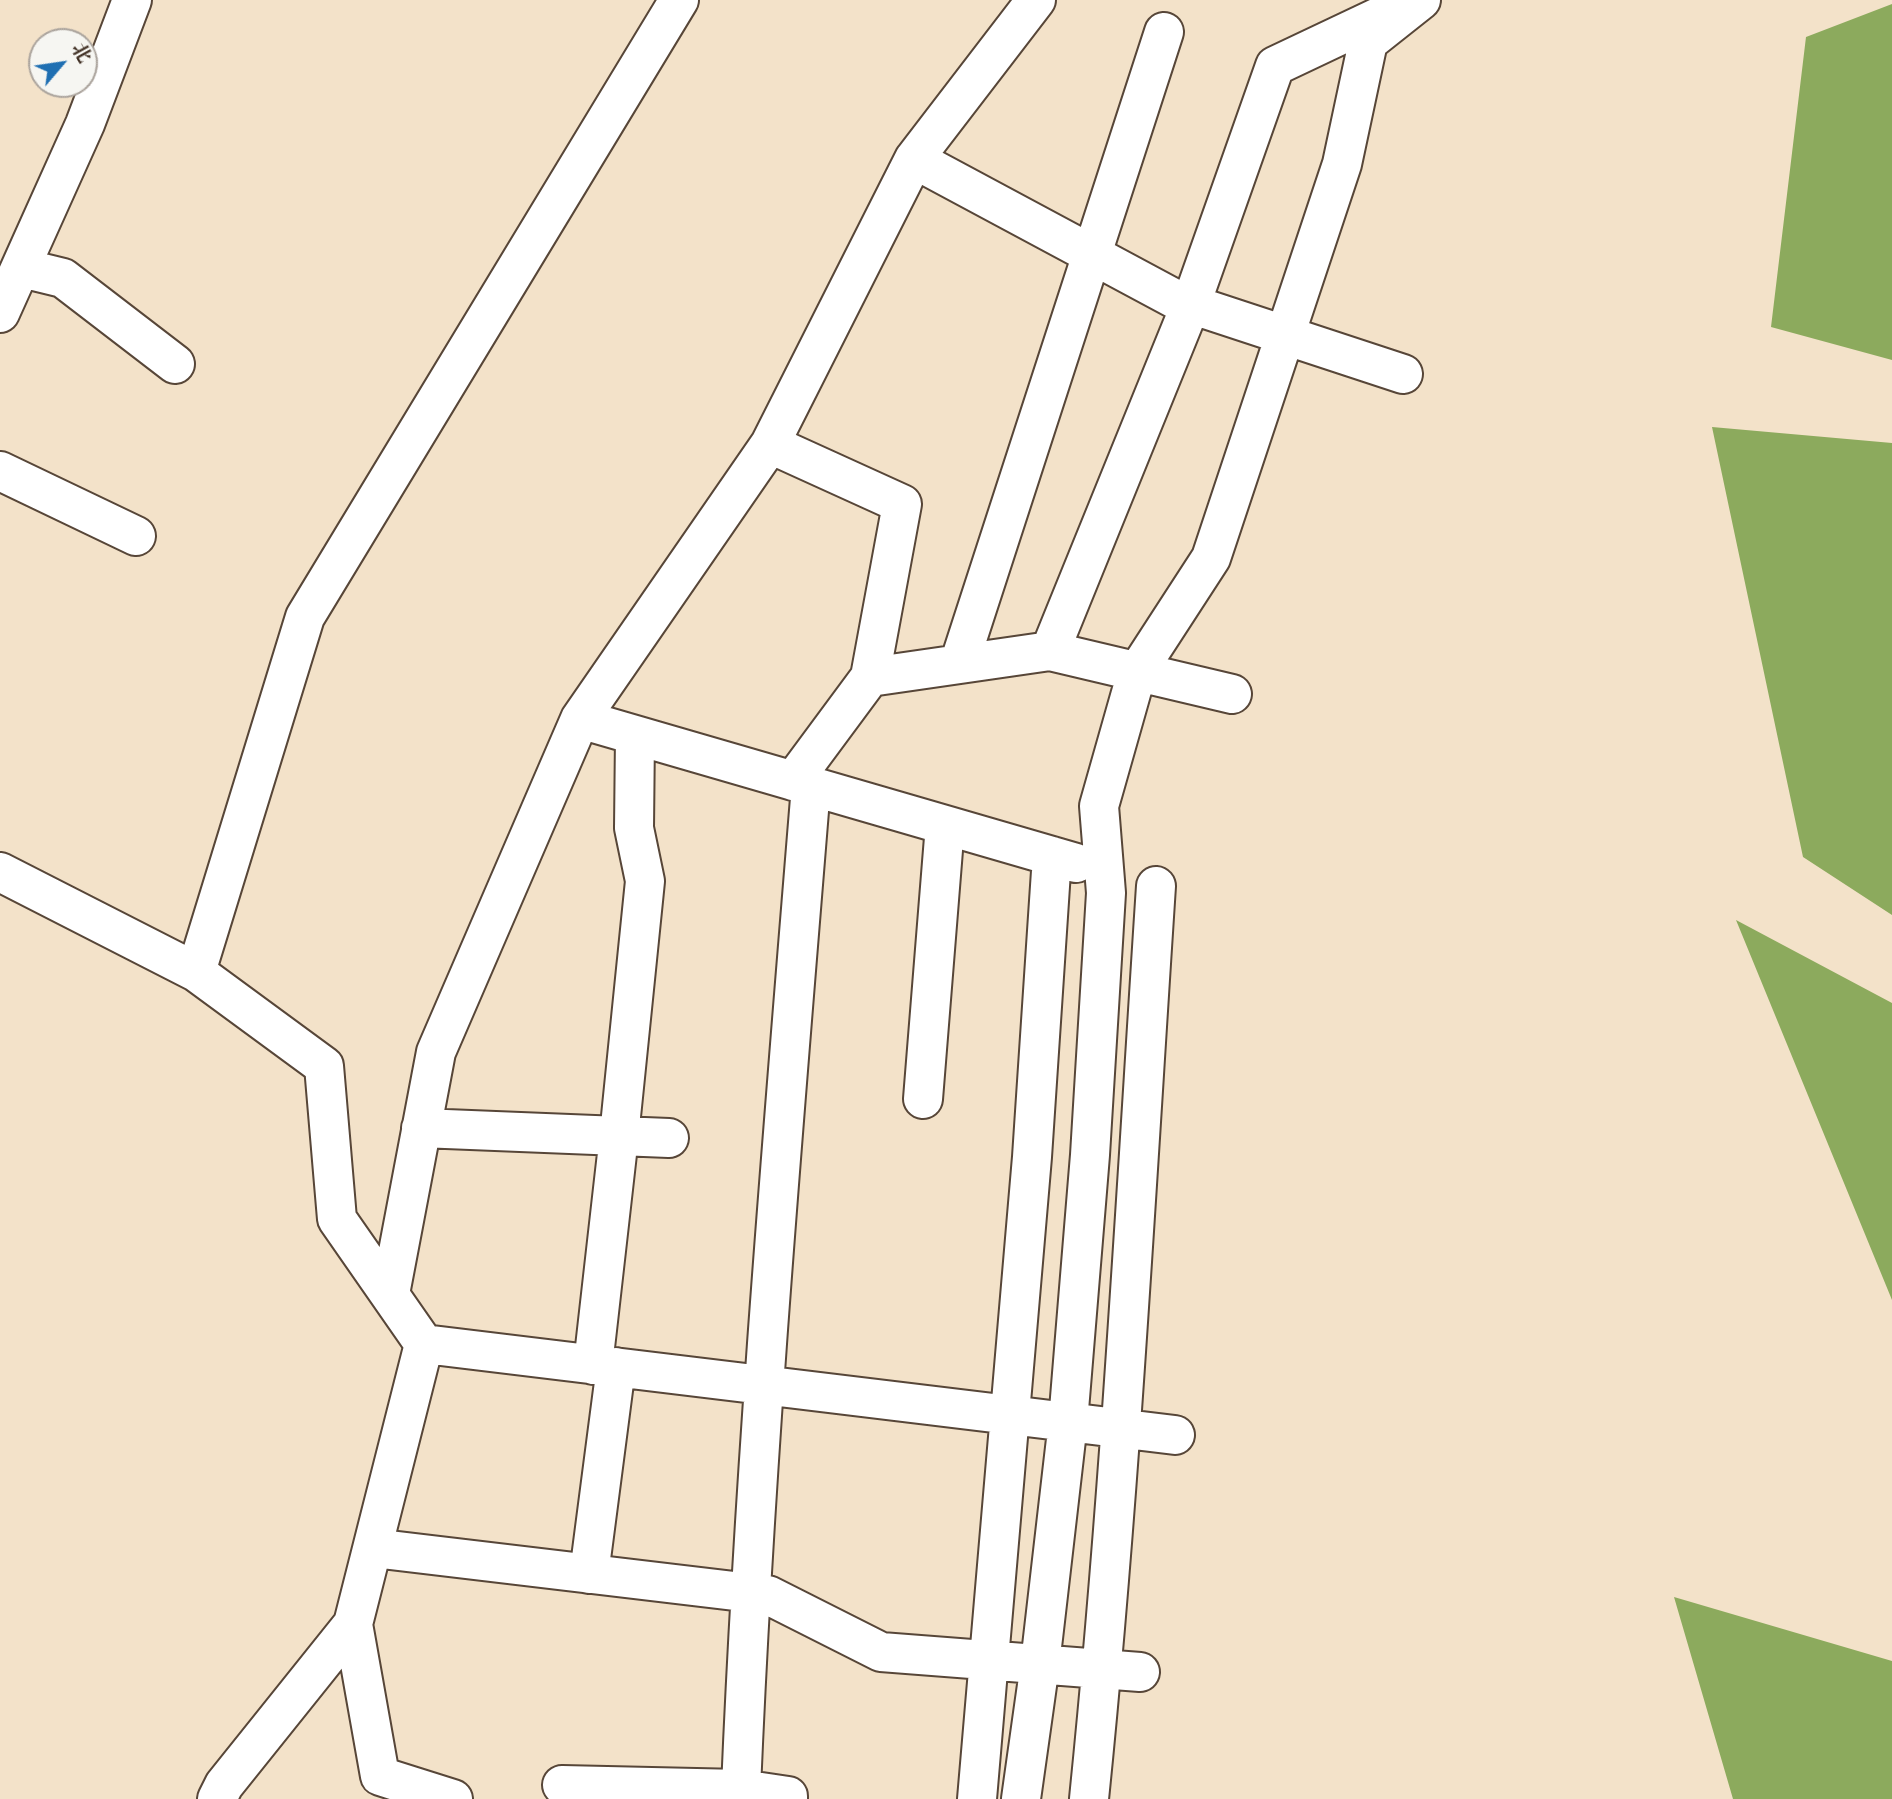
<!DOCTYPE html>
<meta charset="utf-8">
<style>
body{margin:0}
#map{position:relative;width:1892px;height:1799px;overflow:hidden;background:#f3e2c9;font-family:"Sorts Mill Goudy","Noto Serif SC",serif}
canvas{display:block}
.north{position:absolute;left:28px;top:28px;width:70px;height:70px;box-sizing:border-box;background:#f6f6f2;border:2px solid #aba49d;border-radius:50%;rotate:61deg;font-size:19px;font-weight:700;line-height:28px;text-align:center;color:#3b2a1e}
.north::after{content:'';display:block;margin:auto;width:24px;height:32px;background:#1f6fb2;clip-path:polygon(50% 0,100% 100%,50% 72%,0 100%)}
</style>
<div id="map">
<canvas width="1892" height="1799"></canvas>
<div class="north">北</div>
</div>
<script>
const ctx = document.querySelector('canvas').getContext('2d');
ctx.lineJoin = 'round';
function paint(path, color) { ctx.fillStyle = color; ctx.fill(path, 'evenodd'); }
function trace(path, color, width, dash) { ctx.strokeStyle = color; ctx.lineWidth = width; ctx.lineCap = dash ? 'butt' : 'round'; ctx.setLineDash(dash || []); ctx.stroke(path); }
const forest = new Path2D(`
 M1892 4V360L1771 327 1806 37Z
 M1712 427 1892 443V915L1803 857Z
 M1736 920 1892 1003V1300Z
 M1674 1597 1892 1661V1799H1733Z`);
const minor = new Path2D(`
 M914 159 1175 299 1403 374
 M22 268 63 278 175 364
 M0 313 85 124 132 0
 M770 444 902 504 870 677 793 781
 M0 471 136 536
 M1050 651 1191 304 1275 66 1389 12
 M959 664 1164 32
 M870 677 1050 651 1232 694
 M580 719 1076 863
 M0 872 196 972
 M923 1099 945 825
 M421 1128 669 1138
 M390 1294 436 1052 580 719 770 444 914 159 1036 0
 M424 1344 1175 1435
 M593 1365 619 1136 645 881 634 828 635 735
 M373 1548 768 1595 881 1652 1140 1672
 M589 1574 616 1367
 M353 1624 380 1776 453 1799
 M562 1785 741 1789
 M217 1799 224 1785 353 1624 424 1344 337 1219 324 1066 196 972 305 617 679 0
 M788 1799V1796L741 1789C755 1454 784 1120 811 786
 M977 1799 1032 1157 1052 856
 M1021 1799 1040 1664 1068 1422 1090 1155 1106 893 1099 806 1137 672 1211 558 1342 164 1368 42 1421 0
 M1089 1799C1120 1496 1136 1191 1156 886`);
paint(forest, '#8caa5d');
trace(minor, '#574638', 42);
trace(minor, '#fff', 38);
</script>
